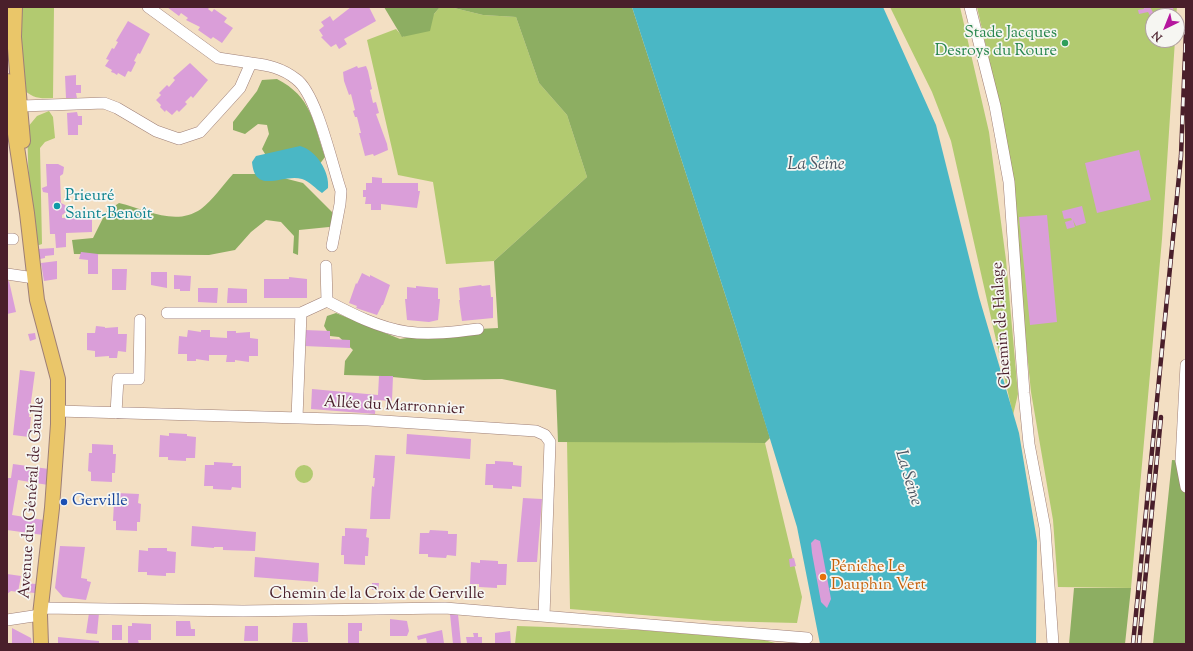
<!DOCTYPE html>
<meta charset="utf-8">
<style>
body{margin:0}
#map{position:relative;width:1193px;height:651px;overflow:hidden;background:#f3dfc3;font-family:"Sorts Mill Goudy",serif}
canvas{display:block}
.frame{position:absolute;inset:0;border:8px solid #4a1f2b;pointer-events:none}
.north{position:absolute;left:1145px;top:8px;width:40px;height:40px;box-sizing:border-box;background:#f6f6f2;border:1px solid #b1a0a2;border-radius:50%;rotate:223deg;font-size:11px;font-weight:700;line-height:16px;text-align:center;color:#4a1f2b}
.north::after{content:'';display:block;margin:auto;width:14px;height:18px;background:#b5179e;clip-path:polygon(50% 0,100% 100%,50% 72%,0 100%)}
</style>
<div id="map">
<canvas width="1193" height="651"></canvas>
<div class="frame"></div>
<div class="north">N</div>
</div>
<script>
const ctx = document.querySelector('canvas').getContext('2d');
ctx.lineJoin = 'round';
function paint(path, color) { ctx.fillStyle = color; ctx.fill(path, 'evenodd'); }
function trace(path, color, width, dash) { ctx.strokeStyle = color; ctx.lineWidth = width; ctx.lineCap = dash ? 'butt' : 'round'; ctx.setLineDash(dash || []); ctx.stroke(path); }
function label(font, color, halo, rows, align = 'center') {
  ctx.font = font + ' "Sorts Mill Goudy",serif'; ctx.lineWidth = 3.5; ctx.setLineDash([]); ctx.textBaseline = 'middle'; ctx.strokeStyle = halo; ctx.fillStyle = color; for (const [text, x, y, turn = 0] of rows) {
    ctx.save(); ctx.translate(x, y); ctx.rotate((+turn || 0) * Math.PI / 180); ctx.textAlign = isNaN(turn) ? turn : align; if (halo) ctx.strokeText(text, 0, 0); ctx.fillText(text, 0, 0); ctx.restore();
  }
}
const green = new Path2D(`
 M15 7H54L53 98C39 99 32 98 22 88Z
 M440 7H450L483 15 516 17 539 83 567 115 587 177 494 261 446 264 433 182 398 175 367 40 396 29 403 37 434 14Z
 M890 7H960L989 132 1006 260 1018 394 1013 415 951 141 932 92Z
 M977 7H1177L1176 16H1153V40H1175L1162 239 1131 588 1058 587 1053 520 1031 392 1004 125Z
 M49 111 53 117 55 138 45 142 40 148 42 244 36 246 29 189 27 128 37 116Z
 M567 441 765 443 802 597 797 623 715 621 570 609Z
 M295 474a9 9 0 1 1 18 0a9 9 0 1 1-18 0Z
 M517 626 640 630 764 640 779 644H515Z`);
const forest = new Path2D(`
 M384 7H440L434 14 430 31 402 37Z
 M450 7H632L736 328 770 438 765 443 558 442 556 390 502 379 424 380 382 376 344 375 345 361 353 350 339 337 330 336 324 326 327 316 336 313 400 339 420 336 440 331 498 328 494 261 587 177 567 115 539 83 516 17 483 15Z
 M277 79C312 97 313 122 325 157L319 165 270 162 262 149 269 134 267 125 258 124 245 134 233 130V122L257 91 262 80Z
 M233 174H268L303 183 332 212 339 226 299 230 298 255 293 253 294 236 281 222 266 220 251 232 235 250 209 255 74 254 72 240 93 238 106 212 119 203C146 209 175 227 201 209 212 201 224 184 233 174Z
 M1172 460 1186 461V644H1153Z
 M1074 588H1131L1125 644H1069Z`);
const water = new Path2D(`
 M632 7H883L936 125 979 297 1019 433 1037 541 1036 644H820L797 527 736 328Z
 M300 146C316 150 330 172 328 188L322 193C316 189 309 181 302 179 283 173 255 196 252 162L256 156Z`);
const building = new Path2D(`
 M167 7H210L208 9 212 12 214 9 227 18 224 22 233 28 222 43 213 37 211 39 198 30 200 27 186 20 188 18 181 13 179 16Z
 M351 7H369L376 21 344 39 347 44 339 49 336 44 331 47 321 37 323 36 319 30 324 26 321 22 330 16 333 21Z
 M1143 7H1150L1155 16H1153V21L1148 12 1139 14 1138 10 1144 9Z
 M1166 7H1173L1174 16H1166Z
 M128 21 150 34 140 54 138 53 134 61 136 62 131 72 128 71 125 77 118 73 117 75 114 73 111 72 112 70 105 66 109 60 106 59 112 48 114 49 118 42 116 41Z
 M1153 23V37L1150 38 1147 24Z
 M190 63 208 80 193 98 191 96 185 102 187 104 179 112 177 110 172 115 166 110 165 112 160 107 161 105 156 100 161 95 159 93 167 85 169 87 175 80 173 78Z
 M357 66 358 68 366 66 368 71 372 89 370 90 373 103 376 102 379 113 376 114 387 144 388 150 374 156 373 154 365 156 359 133H361L357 117H355L353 111 355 110 351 94 349 95 344 81 343 72Z
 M76 75V85H81V93H76L77 98H66L65 76Z
 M77 112 78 116H82V125H78V135H68L67 113Z
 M1139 150 1151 200 1097 213 1085 163Z
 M46 164H58L64 167 63 174 60 176 61 203 65 205 67 209 65 213 62 215V218L92 217V232L66 233V247L56 248 55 234H50L48 193 43 192 42 188 47 186Z
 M372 177 382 178V183H418V191H420L417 208 381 204V210H371V204H365L366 197H363V190H366V183H372Z
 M1082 206 1086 223 1076 226 1073 220 1075 227 1067 229 1065 222 1072 220 1071 218 1064 219 1062 211Z
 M1047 215 1057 322 1030 325 1019 217Z
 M54 248V255L45 256V258L40 259 38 249Z
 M81 252 98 254V274H88V260L79 259Z
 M57 261V279L44 281 41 263Z
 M112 269H127L126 290H112Z
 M151 272H167V288L151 285Z
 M362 273 370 277V275L390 285 383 305H382L377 315 356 308 357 306 349 303 356 283 357 284Z
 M174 275 191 276 190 291H180V289H174Z
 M289 277 307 279V298H264V279H289Z
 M9 281 16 312 7 314V282Z
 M481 285 482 286 490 285 491 297H493V318L462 321 459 300H460L459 288Z
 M416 286 438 288V299H440L438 320 429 322 407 320 405 299H407V287L416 288Z
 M198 288H218L217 303 198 302Z
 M228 288 247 289V303H227Z
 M96 326 105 327V328L118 327V334H127L126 352 118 351 117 358H109V356L95 357V351L87 350V333H95Z
 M188 330 201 332V330H210V337L227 338V331H236V333L250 332V338L258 339V356H249V362L235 360V362H226L227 355H209V361L196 359V361H187V354H178L179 336 187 337Z
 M305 330 330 331V339L350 340V348L304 346Z
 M35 333 36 339 30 341 28 334Z
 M20 370 35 372 29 417H31L29 437 13 435Z
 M379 376H393L392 401 376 400 375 414 311 409 312 389 378 395Z
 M169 433 187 434V436L196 437 195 458H186V461L168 460V457H159L160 435 169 436Z
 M407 434 471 439 470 459 406 454Z
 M92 444 113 445V454H116L115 473H112V482L91 481V472L88 471 89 453H92Z
 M375 455 395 456 390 519H370L372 486 374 487 375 478H373Z
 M495 461 513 462V465L522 466 521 487 512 486V489L493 488V485H485L486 464H495Z
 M214 462 233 463 232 466H241V488L232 487 231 490 213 489V486H204L205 465H214Z
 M13 464 49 469 48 485 18 480 12 515 44 520 43 535 7 530V478H11Z
 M117 493 139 494 138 503 141 504 140 522H137V531L116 530V521H113L114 502H117Z
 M523 498 542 499 537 562H517Z
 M192 526 256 532 255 551 223 550V547H214V548L191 546Z
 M345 528 367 529 366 537 369 538 368 556H365V565L344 564V555H341L342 536H345Z
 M430 530 448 531V534H457L456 556 447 555 446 558 428 557V554H419L420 533H429Z
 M815 539 820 541 822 551 831 599 827 608 821 602 812 553 811 543Z
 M60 546 85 547 81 578 87 579V581L91 582 86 600 63 597 55 588Z
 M148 548H167V551L176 552 175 573H166V576L147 575V572H138L139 550 148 551Z
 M255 557 319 563 318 582 254 577Z
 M794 558 796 566 790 567 789 559Z
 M480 560 498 561V564H507L506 585H497V588L479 587V584H470L471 562 480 563Z
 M7 574 21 576 18 592 11 591 7 594Z
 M25 583 36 584 35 593 25 592Z
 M372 583H379L378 590H372Z
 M89 613H99L97 634 86 633Z
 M450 614H458L461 644H453Z
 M390 619 407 621 409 631 407 636H390Z
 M176 621H190L191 629H195V636H176Z
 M132 623 151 624V640H138L139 644H128V626H132Z
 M293 623H307L308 642H292Z
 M348 623H362V631H359V644H348Z
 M112 625H122V640H112Z
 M245 626H258V641H244Z
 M12 628 31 638 32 644H12Z
 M442 630 444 643 427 644 426 638 418 640 417 636Z
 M510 631 511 644H495V633Z
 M473 633H478V637H482V644L467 643 466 637H474Z
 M58 637 99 641V644H58Z`);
const minor = new Path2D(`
 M148 7 218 58 251 63
 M970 7 995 106 1009 182 1024 393 1029 444 1045 528 1053 644
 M22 106 104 103 117 108 156 131 179 139 200 132 240 88 251 63C268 65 282 68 296 79 317 94 332 165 341 191L340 204 332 246
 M7 239H13
 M7 274 34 278
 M327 301C352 314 379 328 407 332 431 335 455 332 478 329
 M167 313H301
 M1186 365 1181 461 1186 487
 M58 411 368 420 536 431 545 435 550 442 544 616
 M116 413 118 379H139L140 320
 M297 418 301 313 327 301 326 266
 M42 608 243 611 445 608 807 638
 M7 620 40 615`);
const major = new Path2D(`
 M15 7 14 37 23 141
 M7 81 27 213 37 300 58 379V424L52 508 40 615 41 644`);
const rail = new Path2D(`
 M1133 644 1181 156 1186 31
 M1139 644 1161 417`);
const markers = [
 [1065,43,4,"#2e9e5b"],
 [57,206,4,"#0f9aa8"],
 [64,502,4,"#1a4fb4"],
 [823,577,4,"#e8710a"]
];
const leisureNames = [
 ["Stade Jacques",1057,34],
 ["Desroys du Roure",1057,52]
];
const cultureNames = [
 ["Prieuré",65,197],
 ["Saint-Benoît",65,215]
];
const streetNames = [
 ["Chemin de Halage",1003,325,-94],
 ["Allée du Marronnier",394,407,3],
 ["Avenue du Général de Gaulle",33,498,-86],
 ["Chemin de la Croix de Gerville",377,595]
];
const transitNames = [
 ["Gerville",72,502]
];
const foodNames = [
 ["Péniche Le",831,568],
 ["Dauphin Vert",831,586]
];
const waterNames = [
 ["La Seine",816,166],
 ["La Seine",907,478,73]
];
paint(green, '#b2ca70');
paint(forest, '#8dae62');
paint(water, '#4ab7c5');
paint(building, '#da9ed9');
trace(minor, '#9e7f77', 12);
trace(major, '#9e7f77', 16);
trace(minor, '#fff', 11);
trace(major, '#eac669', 14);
trace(rail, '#4a1f2b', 4.5);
trace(rail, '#f6f6f2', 3, [9]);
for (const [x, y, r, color] of markers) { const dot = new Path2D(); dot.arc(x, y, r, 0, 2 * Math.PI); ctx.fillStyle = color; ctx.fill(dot); trace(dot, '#f6f6f2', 1.5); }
label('16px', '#27864d', '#f6f6f2', leisureNames, 'right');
label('16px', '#0d838f', '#f6f6f2', cultureNames, 'left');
label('16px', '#4a1f2b', '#f6f6f2', streetNames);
label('16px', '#164399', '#f6f6f2', transitNames, 'left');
label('16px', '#c56008', '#f6f6f2', foodNames, 'left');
label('italic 17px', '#4a5461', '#f6f6f2', waterNames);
</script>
